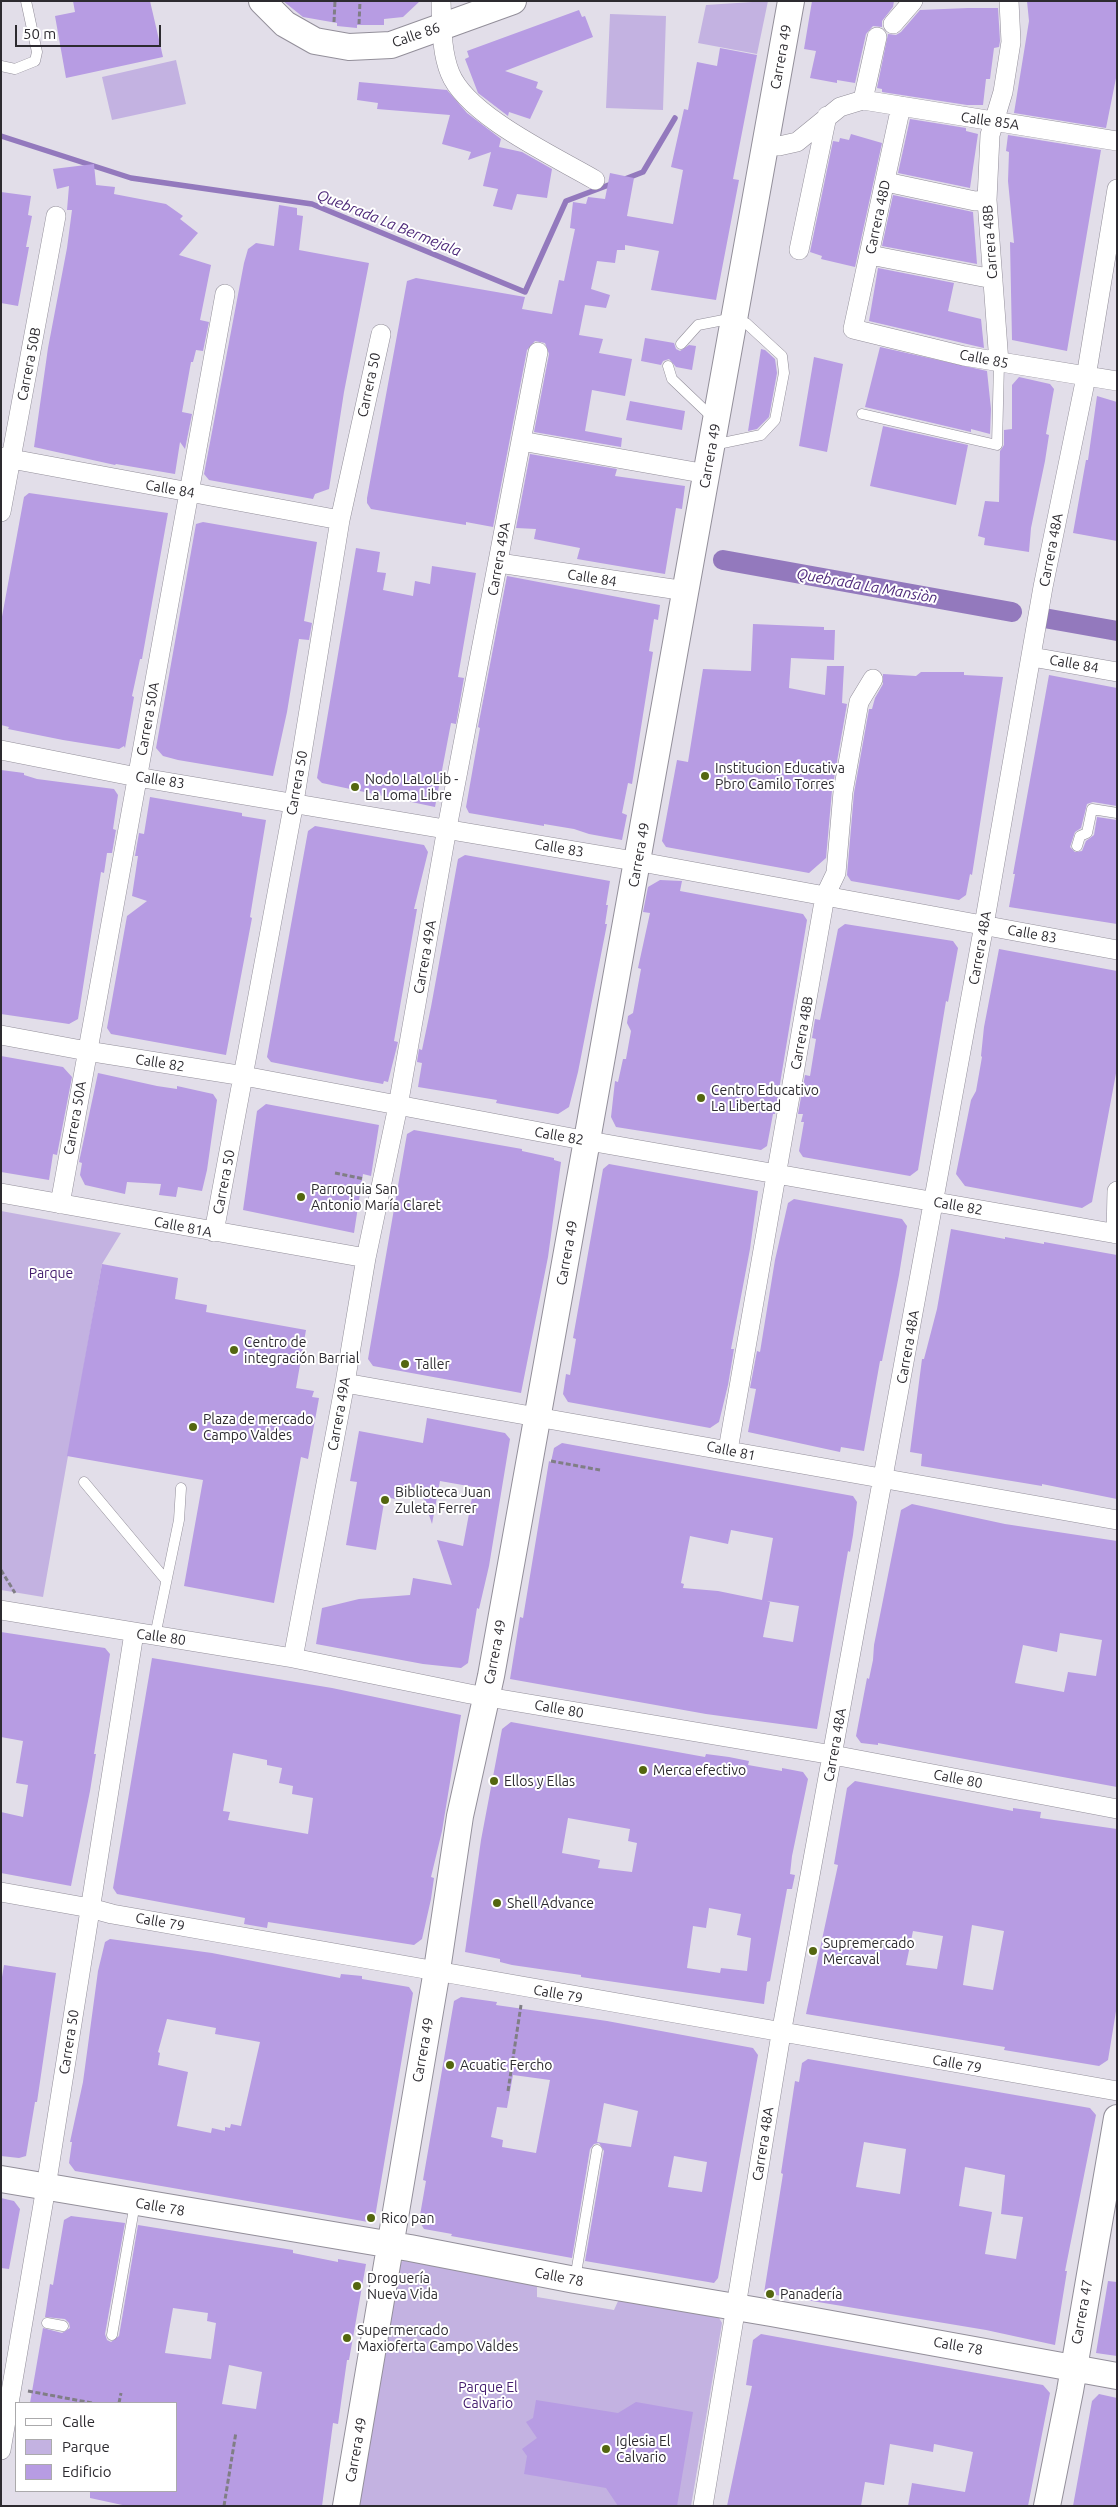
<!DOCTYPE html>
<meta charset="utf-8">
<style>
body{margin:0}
#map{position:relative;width:1118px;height:2507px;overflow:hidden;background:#e2dee9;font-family:Ubuntu,sans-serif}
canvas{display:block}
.frame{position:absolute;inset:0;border:2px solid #2d2b30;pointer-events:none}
.legend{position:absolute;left:15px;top:2402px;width:162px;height:90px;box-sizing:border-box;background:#fff;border:1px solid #abaaac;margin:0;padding:6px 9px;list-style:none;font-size:15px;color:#2d2b30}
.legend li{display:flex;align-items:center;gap:10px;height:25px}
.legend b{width:25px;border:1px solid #abaaac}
.scale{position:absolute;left:15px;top:25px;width:146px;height:22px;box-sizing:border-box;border:2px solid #2d2b30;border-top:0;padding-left:6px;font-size:15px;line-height:18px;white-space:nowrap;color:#2d2b30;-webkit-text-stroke:4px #fff;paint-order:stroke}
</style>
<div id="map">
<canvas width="1118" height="2507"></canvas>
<div class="frame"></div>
<ul class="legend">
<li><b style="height:6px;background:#fff"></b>Calle</li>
<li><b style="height:14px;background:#c3b2e1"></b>Parque</li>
<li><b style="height:14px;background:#b79ce3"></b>Edificio</li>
</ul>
<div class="scale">50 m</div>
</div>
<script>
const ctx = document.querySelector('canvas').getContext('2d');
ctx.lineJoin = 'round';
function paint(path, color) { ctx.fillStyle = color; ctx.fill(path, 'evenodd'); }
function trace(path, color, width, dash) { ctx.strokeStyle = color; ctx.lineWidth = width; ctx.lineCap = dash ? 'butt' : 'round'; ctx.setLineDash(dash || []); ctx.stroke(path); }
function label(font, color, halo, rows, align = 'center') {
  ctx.font = font + ' Ubuntu,sans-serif'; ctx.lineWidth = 4; ctx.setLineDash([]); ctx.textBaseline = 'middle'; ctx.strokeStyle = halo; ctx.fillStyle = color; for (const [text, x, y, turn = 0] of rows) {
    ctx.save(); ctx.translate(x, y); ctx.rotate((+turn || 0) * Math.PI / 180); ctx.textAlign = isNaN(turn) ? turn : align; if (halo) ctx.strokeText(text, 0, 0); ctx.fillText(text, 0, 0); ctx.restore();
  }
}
const green = new Path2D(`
 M768 1 757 54 698 43 706 5Z
 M610 14 666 16 663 110 606 108Z
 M176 60 186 104 112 120 102 77Z
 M1 1211 121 1233 102 1264 43 1597 1 1590Z
 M406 2259 537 2283V2297L614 2310 619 2299 718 2316 722 2323 691 2506H357L400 2263Z`);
const stream = new Path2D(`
 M1 136 131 178 312 204 525 292 566 201 614 183
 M625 179 643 172 675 118`);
const canal = new Path2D(`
 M723 560 1012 612
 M1044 618 1117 631`);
const building = new Path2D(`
 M73 1H150L163 57 66 78 55 16 75 12Z
 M283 1H420L403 17 384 19V25H357V28L337 26V23L303 17Z
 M812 1H894L893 7 882 21V27L873 26 866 34 855 83 837 80V83L810 78 816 51 804 49Z
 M1027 1H1117V73L1106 128 1014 113 1029 21Z
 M968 8H998L1000 41 999 47 994 48 990 79H986L983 105H967L882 92V89L877 88 888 34 896 35 901 32 920 10Z
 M579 10 582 17 585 16 593 37 505 71 538 82 536 88 543 91 530 119 509 112 508 116 478 93 465 59 469 57 467 51Z
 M720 48 757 55 733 179 739 180 716 300 651 290 659 251 625 245V250H617L615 263 597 261 591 289 610 295 606 308 585 305 579 335 603 339 599 353 632 359 625 396 592 390 585 431 622 438 621 447 534 432 549 354 545 343 535 341 527 350 493 527 466 522V525L371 509 367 503V498L407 281 416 278 525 297 522 309 552 314 559 280 564 281 575 229 570 228 573 202 586 204 588 197 605 199 610 173 634 178 627 216 673 224 683 170 671 167 684 109 688 110 697 62 717 66Z
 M359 82 447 90 467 113 501 139 499 147 522 152 552 169 547 198 517 194 512 210 493 206 498 189 483 186 491 152 468 160 471 152 442 144 450 115 377 109 378 103 357 100Z
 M910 119 966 128V131L978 134 970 188 898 173Z
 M851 134 882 143 855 267 821 259 822 256 810 252 833 141 839 142 840 138 849 140Z
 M1008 135 1101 150 1067 351 1012 340 1010 242 1014 243 1008 181 1009 152 1006 151Z
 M94 164 96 185 115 187 114 194 166 204 183 216 180 219 198 233 179 255 211 265 200 320 209 322 203 351 196 350 193 362H191L182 412 192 414 185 449 180 442 175 474 116 464 115 465 34 447 48 348 67 248 72 210H67L69 186 57 189 53 169Z
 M1 192 31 196 28 215 32 216 26 247H29L18 306 1 303Z
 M893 195 973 212 977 264 882 246Z
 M279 205 297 208V215L303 216 299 250 369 263 344 392 329 489 315 494 313 499 209 480 204 474 244 263 248 249 256 243 274 246Z
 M878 268 954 283 948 311 981 319 984 348 869 321Z
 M645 338 674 343 676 349 680 351 689 345 696 346 692 370 676 367 669 359 663 361 661 365 641 361Z
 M880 347 987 371 991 409 990 434 971 429V432L865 407Z
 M761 349 765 350 775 359 777 373 769 417 757 429 748 431Z
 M814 357 843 364 827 452 799 446Z
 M1019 377 1050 384 1054 389 1046 434 1049 435 1045 461 1031 528 1029 552 984 545 985 538 978 536 985 501 999 502 1000 451 1004 445V430L1012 429V385Z
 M1097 396 1117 402V541L1073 533 1086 460H1088Z
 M630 401 685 411 682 430 626 420Z
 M883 426 968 445 956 505 870 486Z
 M530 454 617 469 615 476 685 486 682 509 676 508 665 574 577 559 580 548 534 539 536 529 516 528Z
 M29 493 168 513 142 659H140L132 696 134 697 125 748 124 746 119 749 63 740 8 729 9 727 1 725V622L24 497Z
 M203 522 317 542 304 621 312 623 309 640 299 639 287 712 273 776 178 760 163 756 156 748 196 524Z
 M356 548 380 552 377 572 386 573 383 590 413 596 415 581 430 584 432 566 476 573 458 677 464 678 456 724 451 723 435 807 322 783 317 778Z
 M507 576 660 605 658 620 654 619 649 651 653 652 632 784 628 783 622 813 627 815 622 840 589 834 574 829 544 824V826L469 813 466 807 480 728 478 727Z
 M753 624 824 627V630H835L834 660 791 658 789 688 825 695 827 666H844L842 703 847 704 832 790 826 858 809 873 666 847 662 841 677 760 688 762 703 669 751 671Z
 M921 672H964V675L1003 677 972 875 970 874 966 895 959 900 851 881 847 875 854 793 869 709H872L875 698 883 684V674L916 676Z
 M1049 675 1117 688V806L1093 802 1087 804 1081 828 1075 832 1070 847 1075 852 1082 851 1086 841 1094 835 1097 817 1117 820V924L1009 907 1015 874H1013Z
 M1 770 24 773V775L37 779 114 789 118 795 113 829 116 830 112 853H107L104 873 101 872 78 1019 69 1024 1 1014Z
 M150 797 242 813V816L266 820 250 917 252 918 226 1055 111 1034 107 1028 127 916 147 901 132 896 138 856H135L139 833 144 834Z
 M315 826 424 845 428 852 414 909H417L394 1041 398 1042 388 1082 384 1081 383 1084 361 1080 271 1062 267 1057 308 831Z
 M465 855 610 881 606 905H608L605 924H607L578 1072 569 1107 558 1114 496 1103 497 1100 418 1087 422 1063 417 1062 419 1049 422 1050 431 1007 458 859Z
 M660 880 682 881 680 891 803 914 807 920 775 1114H773L767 1146 761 1150 616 1127 611 1117 615 1081 618 1082 623 1059H626L631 1031 627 1023 628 1016 633 1013 641 969 638 968 650 913 643 912 648 887Z
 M845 924 953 941 958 948 951 986 948 1002 946 1001 918 1170 910 1176 803 1157 799 1151 804 1122H801L803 1114H798L805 1075 810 1076 816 1039 812 1038 815 1019 820 1020 838 929Z
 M999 949 1117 971V1068L1092 1202 1082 1208 965 1186 956 1174 971 1100 976 1091 982 1057 981 1056 984 1027Z
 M1 1056 63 1067 72 1077 57 1155 53 1154 49 1180 1 1172Z
 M98 1073 157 1086 177 1089V1086L213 1094 217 1100 207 1170 202 1191 178 1187 176 1197 159 1195 161 1184 127 1182 125 1194 85 1185 80 1175 82 1163 79 1162Z
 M266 1104 379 1125 371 1176 363 1174 354 1233 243 1210 257 1111Z
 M414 1130 522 1149V1151L554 1158V1160L561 1162 548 1257 521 1393 373 1366 368 1359 407 1134Z
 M609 1164 758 1191 750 1249 731 1349H734L728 1385 719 1422 710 1428 568 1402 563 1394 566 1374 570 1375 576 1339 573 1338 603 1169Z
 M794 1199 902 1219 907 1226 899 1275 882 1361H880L864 1451 841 1447 840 1452 748 1432 756 1389 750 1388 757 1351 760 1352 775 1260 788 1203Z
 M951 1229 1005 1239V1237L1044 1244V1242L1117 1255V1499L1042 1484V1486L921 1466 922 1454 910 1452 922 1359H924L937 1309Z
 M102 1264 178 1278 175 1299 207 1305 206 1312 306 1330 296 1388 314 1391 312 1397 319 1398 308 1459 301 1457 274 1603 184 1586 203 1480 67 1456Z
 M427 1418 505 1433 510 1439 489 1566 479 1609 477 1608 468 1663 461 1668 423 1664 316 1644 322 1608 359 1599 410 1595 413 1578 452 1585 437 1540 463 1546 474 1487 440 1481 432 1524 422 1494 397 1489 395 1499 385 1497 376 1550 346 1545 357 1482 350 1481 359 1431 423 1443Z
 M562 1443 853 1496 857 1502 853 1535 850 1552 848 1551 817 1729 706 1714 510 1679 520 1617 523 1618 549 1461 551 1462 554 1448ZM731 1530 773 1538 762 1600 718 1591 683 1588 684 1584 681 1583 690 1536 728 1544ZM767 1601 799 1606 793 1642 763 1637 770 1602Z
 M912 1504 1005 1524 1117 1541V1787L878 1743V1745L861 1743 856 1736 867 1678 869 1679 873 1660 874 1645 901 1510ZM1060 1633 1102 1640 1096 1676 1068 1672 1064 1692 1015 1683 1023 1645 1057 1652Z
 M1 1632 105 1648 110 1654 94 1754H96L90 1791 71 1886 1 1873V1812L23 1817 28 1785 16 1783 23 1741 1 1737Z
 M152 1658 332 1688 461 1715 442 1831 431 1877 434 1878 431 1899 422 1939 414 1945 268 1922 267 1928 244 1924 245 1918 117 1894 113 1888ZM233 1753 267 1760V1765L282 1768 279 1783 293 1786 292 1794 313 1798 308 1834 228 1820 230 1812 223 1811Z
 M511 1722 705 1757 706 1754 729 1757 749 1761 748 1765 782 1771V1768L803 1772 808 1779 792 1856 790 1874 795 1875 792 1889H787L770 1981 767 1982 764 2004 581 1977V1975L512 1965 500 1962V1959L465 1952 481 1840 502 1729ZM568 1818 630 1829 628 1841 637 1843 632 1872 598 1868 600 1860 562 1853ZM709 1908 741 1914 737 1935 751 1938 747 1971 721 1968 720 1973 687 1968 693 1926 706 1928Z
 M855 1781 1013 1811V1808L1041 1812 1040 1818 1117 1829V2005L1108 2060 1099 2066 1004 2050 1005 2047 806 2014 838 1865 834 1864 847 1788ZM972 1925 1004 1931 993 1990 963 1985ZM913 1931 943 1936 937 1969 906 1965Z
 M110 1939 212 1953 340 1978 341 1974 362 1976V1979L409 1987 413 1993 374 2223 75 2171 69 2163 72 2142H70L83 2082 98 1971 105 1942ZM167 2019 216 2028 215 2034 260 2042 241 2126 231 2124 230 2128 225 2127V2131L212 2128 211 2133 177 2126 188 2072 158 2065 160 2053 158 2052Z
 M4 1965 56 1973 37 2102H35L26 2156 19 2158 1 2156V1983Z
 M461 1997 497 2002 496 2005 607 2021 753 2048 758 2055 718 2278 714 2283 585 2261 604 2151 599 2143 594 2144 590 2149 572 2258 451 2236 452 2234 424 2229 419 2221 426 2181 423 2180 454 2001ZM513 2075 550 2080 536 2153 502 2147 503 2140 491 2137 497 2107 507 2108ZM604 2103 638 2111 631 2147 597 2142ZM674 2156 707 2162 702 2192 668 2187Z
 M808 2059 1090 2108 1096 2115 1065 2271H1067L1055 2345 986 2330 764 2293 783 2174 781 2173 795 2081 799 2082 802 2063ZM864 2142 906 2149 900 2194 856 2187ZM965 2167 1005 2175 1001 2214 1023 2217 1016 2259 985 2254 992 2212 959 2206Z
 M1 2198 14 2201 20 2209 9 2269 1 2268Z
 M71 2216 125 2223 105 2334 107 2340 111 2342 119 2336 138 2225 293 2250V2253L338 2262V2259L366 2264 349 2360H347L338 2424 333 2423 322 2506H127L90 2498V2491H176V2403H30L43 2328 62 2333 70 2328 69 2323 65 2319 45 2317 50 2284 53 2285 64 2220ZM173 2308 208 2313 207 2321 216 2323 211 2359 165 2353ZM229 2365 262 2372 256 2409 222 2404Z
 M1108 2281 1117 2282V2356L1096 2353Z
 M761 2334 1043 2385 1050 2393 1028 2506H908L912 2483 965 2492 973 2452 934 2444 933 2452 890 2444 884 2485 865 2482 861 2506H727L752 2386 746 2385 753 2340Z
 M1099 2394 1117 2398V2506H1073L1092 2401Z
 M536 2400 618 2413 636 2402 693 2412 677 2506H618L606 2488 524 2474 527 2456 522 2449 537 2438 526 2422 533 2418Z`);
const path = new Path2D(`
 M334 22 335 1
 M359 24 360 1
 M335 1173 364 1179
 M551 1461 600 1470
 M1 1570 15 1593
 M508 2091 521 2005
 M28 2391 92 2403
 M119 2403 121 2393
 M224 2506 236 2432`);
const lane = new Path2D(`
 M1 66 15 69 35 61 37 52 26 1
 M681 344 698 325 734 318 746 323 782 356 784 373 775 420 761 435 713 445
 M668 366 672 379 714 419
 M862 414 997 445 999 363
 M1077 846 1080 836 1087 833 1092 809 1117 813
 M84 1482 166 1580
 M155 1636 179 1520 181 1488
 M575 2279 597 2150
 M47 2323 63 2326
 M112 2335 135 2203`);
const street = new Path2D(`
 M441 1C442 24 441 51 450 73 467 116 556 157 595 180
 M893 24 913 1
 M863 100 877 37
 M901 106 853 329 964 356 1117 381
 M765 145 779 146 797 142 840 107 863 100 1117 141
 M886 182 975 201 987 200
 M799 250 827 116
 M870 255 993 279
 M999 363 987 200 990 135 1003 92 1011 42 1009 1
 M521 441 538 352
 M1 457 340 520
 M1 512 56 216
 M499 563 686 591
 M1032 657 1117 672
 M1 750 137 777 652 864 1117 950
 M1 1035 87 1051 244 1076 572 1138 1117 1234
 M1 1193 366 1258
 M60 1204 225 294
 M214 1232 294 802 340 520 381 334
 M1116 1234 1117 1191
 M345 1383 1117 1520
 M728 1450 825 896 836 873 843 792 859 702 873 679
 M1 1610 293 1658 470 1694 833 1755 1117 1809
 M293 1658 345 1383 366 1258 398 1106 447 828 521 441 707 474
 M1 1892 90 1908 112 1914C447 1972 781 2034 1117 2091
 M1 2450 46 2187 134 1633
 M703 2506 781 2034 984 925 1043 587 1086 377 1117 189`);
const secondary = new Path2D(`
 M262 1 285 24 315 41 349 47 391 45 513 1
 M1 2179 410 2248 575 2280 771 2313 1117 2376
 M346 2506 437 1970 460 1816 491 1676 791 1
 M1047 2506 1070 2391 1117 2118`);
const markers = [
 [705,776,5,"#546610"],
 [355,787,5,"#546610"],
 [701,1098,5,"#546610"],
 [301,1197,5,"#546610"],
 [234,1350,5,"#546610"],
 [405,1364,5,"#546610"],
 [193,1427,5,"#546610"],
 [385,1500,5,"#546610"],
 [643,1770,5,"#546610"],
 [494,1781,5,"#546610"],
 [497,1903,5,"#546610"],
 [813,1951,5,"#546610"],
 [450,2065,5,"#546610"],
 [371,2218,5,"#546610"],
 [357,2286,5,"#546610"],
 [770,2294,5,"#546610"],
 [347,2338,5,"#546610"],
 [606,2449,5,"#546610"]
];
const streetNames = [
 ["Calle 86",416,35,-19],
 ["Carrera 49",781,57,-80],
 ["Calle 85A",990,121,8],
 ["Carrera 48D",878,217,-78],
 ["Carrera 48B",990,242,-94],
 ["Calle 85",984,359,11],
 ["Carrera 50B",29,364,-79],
 ["Carrera 50",369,385,-78],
 ["Carrera 49",710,456,-80],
 ["Calle 84",170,489,10],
 ["Carrera 48A",1051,550,-79],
 ["Carrera 49A",499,559,-80],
 ["Calle 84",592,578,9],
 ["Calle 84",1074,664,10],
 ["Carrera 50A",148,719,-80],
 ["Calle 83",160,780,9],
 ["Carrera 50",297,783,-80],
 ["Calle 83",559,848,10],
 ["Carrera 49",639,855,-80],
 ["Calle 83",1032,934,10],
 ["Carrera 48A",980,948,-80],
 ["Carrera 49A",425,957,-80],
 ["Carrera 48B",802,1033,-80],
 ["Calle 82",160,1063,9],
 ["Carrera 50A",75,1118,-80],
 ["Calle 82",559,1136,10],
 ["Carrera 50",224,1182,-79],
 ["Calle 82",958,1206,10],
 ["Calle 81A",183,1227,11],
 ["Carrera 49",567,1253,-80],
 ["Carrera 48A",908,1347,-80],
 ["Carrera 49A",339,1414,-80],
 ["Calle 81",731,1451,12],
 ["Calle 80",161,1637,8],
 ["Carrera 49",495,1652,-79],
 ["Calle 80",559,1709,10],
 ["Carrera 48A",835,1745,-80],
 ["Calle 80",958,1779,11],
 ["Calle 79",160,1922,10],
 ["Calle 79",558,1994,10],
 ["Carrera 50",69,2042,-81],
 ["Carrera 49",423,2050,-80],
 ["Calle 79",957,2064,10],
 ["Carrera 48A",763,2144,-81],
 ["Calle 78",160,2207,10],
 ["Calle 78",559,2277,11],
 ["Carrera 47",1082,2312,-80],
 ["Calle 78",958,2346,10],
 ["Carrera 49",356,2450,-80]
];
const poiNames = [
 ["Institucion Educativa",715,768],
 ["Pbro Camilo Torres",715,784],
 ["Nodo LaLoLib -",365,779],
 ["La Loma Libre",365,795],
 ["Centro Educativo",711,1090],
 ["La Libertad",711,1106],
 ["Parroquia San",311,1189],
 ["Antonio María Claret",311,1205],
 ["Centro de",244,1342],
 ["integración Barrial",244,1358],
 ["Taller",415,1364],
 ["Plaza de mercado",203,1419],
 ["Campo Valdes",203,1435],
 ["Biblioteca Juan",395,1492],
 ["Zuleta Ferrer",395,1508],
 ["Merca efectivo",653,1770],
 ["Ellos y Ellas",504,1781],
 ["Shell Advance",507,1903],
 ["Supremercado",823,1943],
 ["Mercaval",823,1959],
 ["Acuatic Fercho",460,2065],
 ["Rico pan",381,2218],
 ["Droguería",367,2278],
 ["Nueva Vida",367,2294],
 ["Panadería",780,2294],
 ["Supermercado",357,2330],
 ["Maxioferta Campo Valdes",357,2346],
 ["Iglesia El",616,2441],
 ["Calvario",616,2457]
];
const parkNames = [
 ["Parque",51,1273],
 ["Parque El",488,2387],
 ["Calvario",488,2403]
];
const waterNames = [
 ["Quebrada La Bermejala",389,223,22],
 ["Quebrada La Mansiòn",867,586,10]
];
paint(green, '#c3b2e1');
trace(stream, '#9379bd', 5.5);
trace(canal, '#9379bd', 20);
paint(building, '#b79ce3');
trace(lane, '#938f9a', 11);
trace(street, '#938f9a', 20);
trace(secondary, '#938f9a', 28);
trace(path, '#807e85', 3, [5, 2.5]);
trace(lane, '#fff', 10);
trace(street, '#fff', 19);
trace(secondary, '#fff', 26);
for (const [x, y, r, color] of markers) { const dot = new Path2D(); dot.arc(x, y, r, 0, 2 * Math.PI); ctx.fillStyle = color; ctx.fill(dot); trace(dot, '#fff', 2); }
label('14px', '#2d2b30', '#fff', streetNames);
label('14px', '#2d2b30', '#fff', poiNames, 'left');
label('14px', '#431c6d', '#fff', parkNames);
label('italic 15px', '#4d2879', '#fff', waterNames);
</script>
